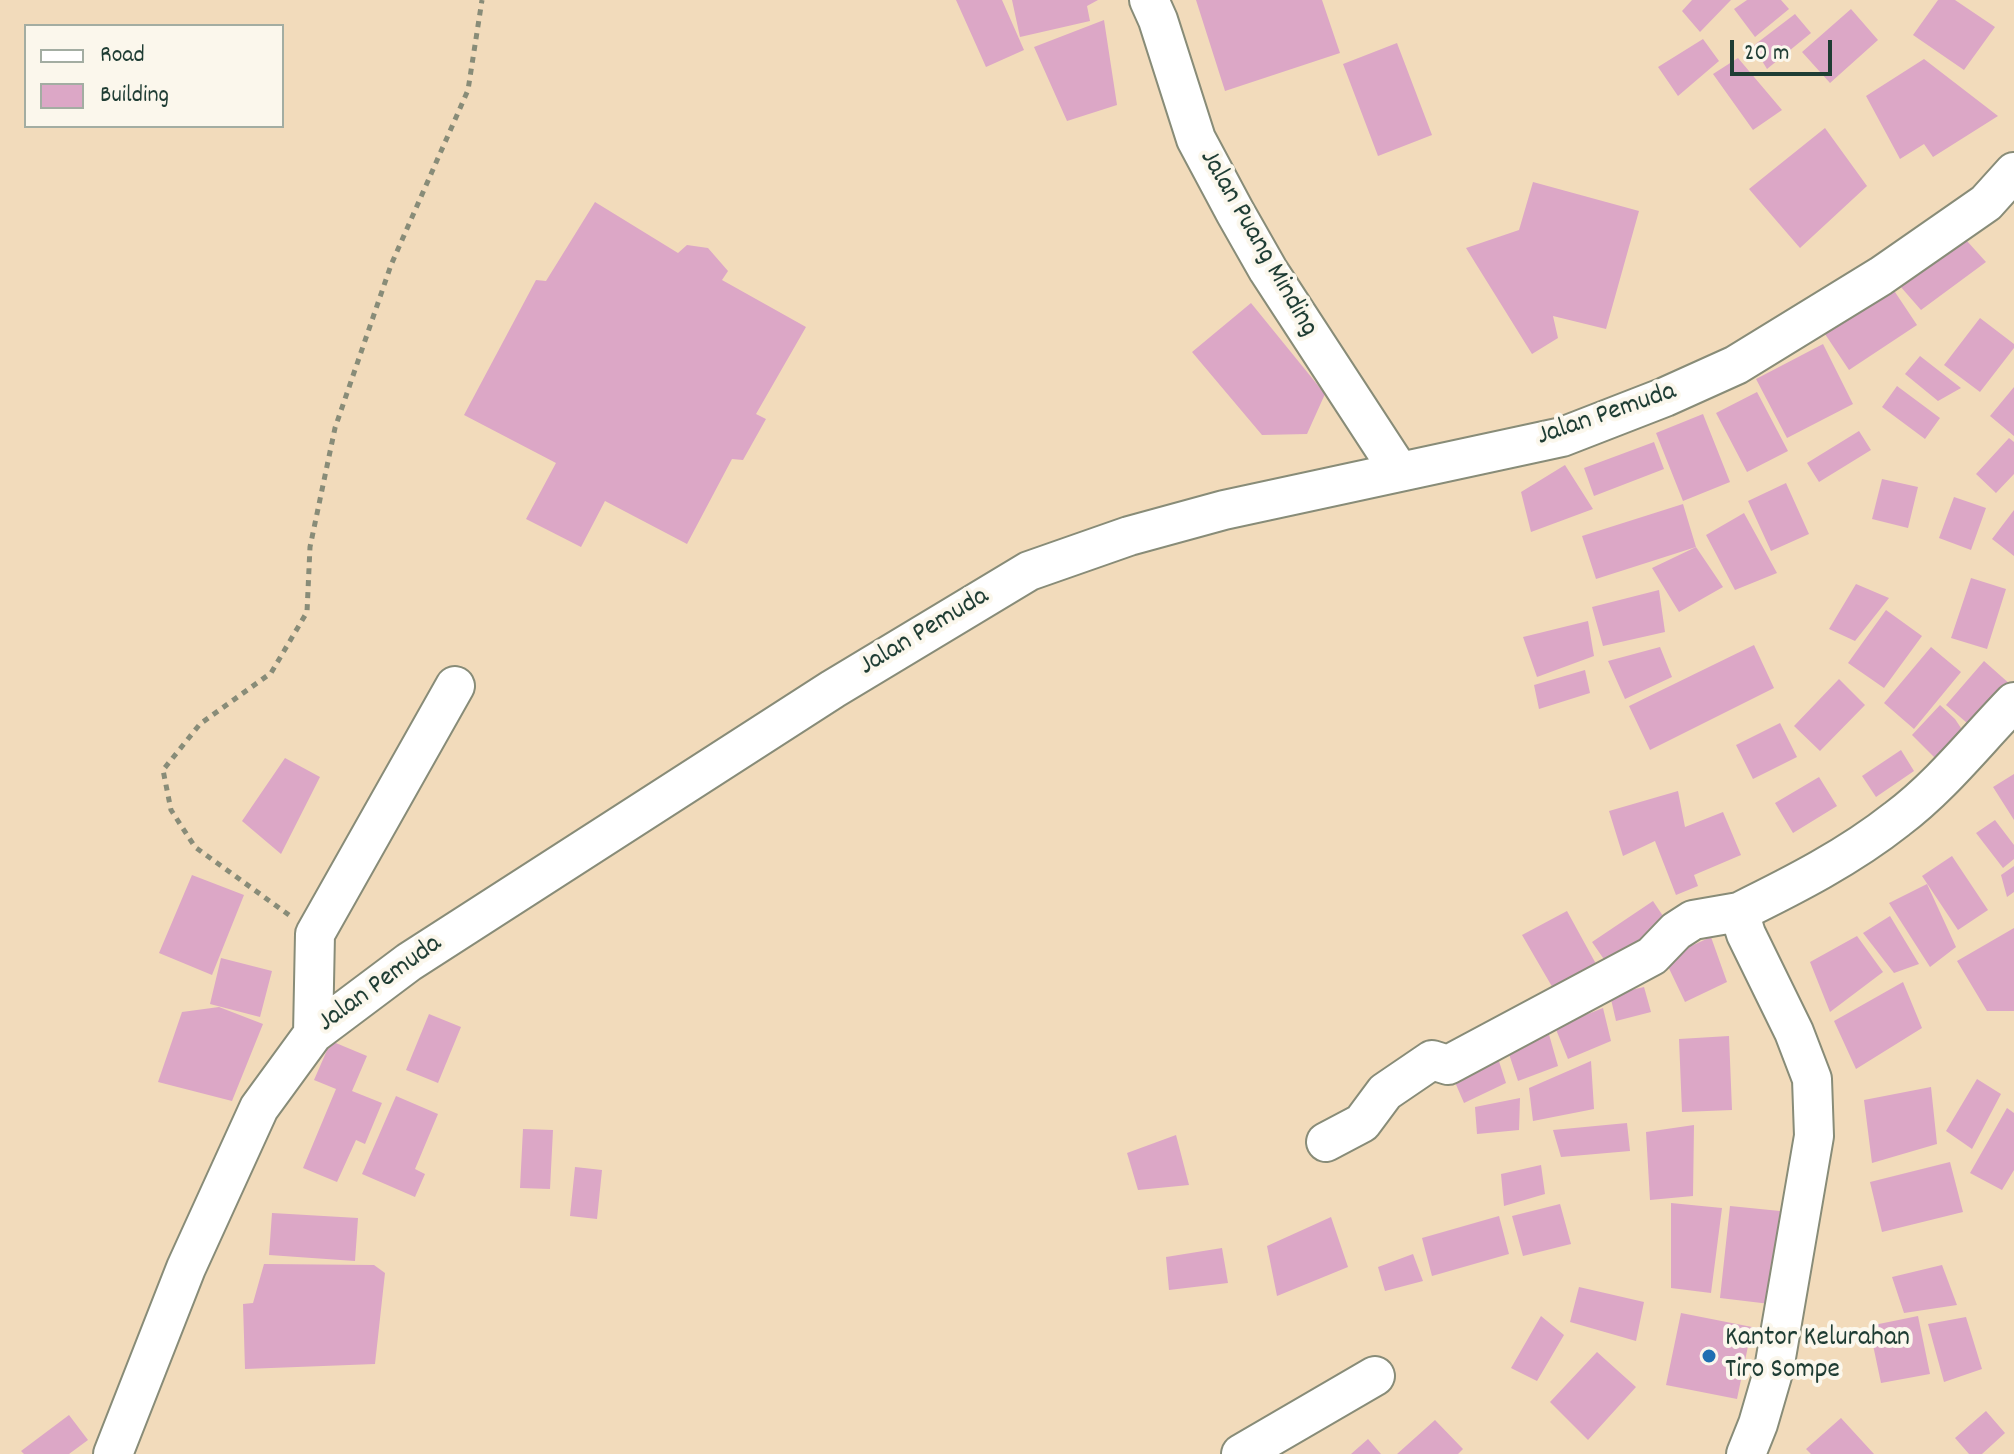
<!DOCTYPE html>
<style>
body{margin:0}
#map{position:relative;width:2014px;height:1454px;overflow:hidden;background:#f2dbbb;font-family:Dekko,sans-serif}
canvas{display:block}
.legend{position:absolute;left:24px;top:24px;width:260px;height:104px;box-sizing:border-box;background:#fbf7ec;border:2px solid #a3ada2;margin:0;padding:10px 14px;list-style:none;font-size:24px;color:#1f3d34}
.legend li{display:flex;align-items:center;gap:16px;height:40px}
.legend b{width:40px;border:2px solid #a3ada2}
.scale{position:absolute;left:1730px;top:40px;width:102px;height:36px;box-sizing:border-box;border:4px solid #1f3d34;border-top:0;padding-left:10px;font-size:24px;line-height:28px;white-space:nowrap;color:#1f3d34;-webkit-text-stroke:6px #fbf7ec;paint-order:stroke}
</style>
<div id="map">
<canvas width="2014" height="1454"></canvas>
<ul class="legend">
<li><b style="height:10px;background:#fff"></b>Road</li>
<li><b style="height:22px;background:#dca7c6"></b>Building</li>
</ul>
<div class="scale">20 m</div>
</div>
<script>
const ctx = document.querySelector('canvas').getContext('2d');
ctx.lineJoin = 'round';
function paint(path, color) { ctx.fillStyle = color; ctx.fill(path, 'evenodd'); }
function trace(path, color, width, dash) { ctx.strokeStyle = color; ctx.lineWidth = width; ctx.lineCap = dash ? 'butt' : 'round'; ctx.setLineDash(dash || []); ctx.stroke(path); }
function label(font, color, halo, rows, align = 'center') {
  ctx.font = font + ' Dekko,sans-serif'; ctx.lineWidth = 8; ctx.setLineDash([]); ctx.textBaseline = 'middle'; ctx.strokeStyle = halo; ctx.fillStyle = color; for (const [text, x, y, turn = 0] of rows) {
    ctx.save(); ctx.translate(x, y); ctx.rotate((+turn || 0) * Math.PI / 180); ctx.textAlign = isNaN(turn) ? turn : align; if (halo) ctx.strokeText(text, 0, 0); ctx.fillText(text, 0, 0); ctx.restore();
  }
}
const building = new Path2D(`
 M956 0H1002L1024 50 986 67Z
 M1012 0H1098L1087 6 1090 21 1020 37Z
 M1196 0H1322L1340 53 1225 91Z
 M1692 0H1731L1700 32 1682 11Z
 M1747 0H1781L1789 9 1755 37 1734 9Z
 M1938 0H1955L1995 27 1964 70 1913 35Z
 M1851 9 1878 40 1830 83 1802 52Z
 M1795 14 1811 33 1767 69 1753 46Z
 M1104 20 1117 105 1067 121 1034 47Z
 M1703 39 1719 61 1678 96 1658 67Z
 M1397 43 1432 135 1378 156 1343 64Z
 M1738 58 1782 110 1753 130 1713 74Z
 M1924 59 1998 116 1933 157 1924 144 1900 159 1866 96Z
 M1825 128 1867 186 1800 248 1749 189Z
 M1533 182 1639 211 1606 329 1553 316 1558 338 1532 354 1466 248 1519 230Z
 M595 202 678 253 687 245 708 248 728 271 722 280 806 327 756 414 766 419 743 460 732 459 687 544 605 501 581 547 526 519 556 463 464 415 536 280 546 281Z
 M1957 230 1986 262 1921 310 1900 286Z
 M1891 286 1917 325 1849 370 1823 331Z
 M1251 303 1325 394 1307 434 1262 435 1192 352Z
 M1980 318 2014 344V348L1980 392 1944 365Z
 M1823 344 1853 404 1787 438 1756 379Z
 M1920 356 1961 388 1938 401 1905 374Z
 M1897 386 1940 418 1925 439 1882 407Z
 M2014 387V436L1990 416Z
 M1757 392 1788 451 1747 472 1716 413Z
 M1703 414 1730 482 1683 501 1656 433Z
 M1859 431 1871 450 1819 482 1807 463Z
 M2009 438 2014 442V474L1996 493 1976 474Z
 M1654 442 1664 469 1594 496 1584 468Z
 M1565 465 1593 509 1531 532 1521 492Z
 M1882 479 1918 487 1908 528 1872 519Z
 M1786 483 1809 534 1771 551 1748 501Z
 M1954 497 1986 508 1971 550 1939 538Z
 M1683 504 1696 547 1596 579 1582 536Z
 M2014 510V556L1992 539Z
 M1744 513 1777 573 1735 590 1706 535Z
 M1696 547 1723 587 1679 612 1652 568Z
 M1971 578 2006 589 1987 649 1951 638Z
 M1856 584 1889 598 1855 641 1829 629Z
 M1659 590 1665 632 1603 646 1592 607Z
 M1886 610 1922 636 1884 688 1848 663Z
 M1588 621 1594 656 1537 677 1523 637Z
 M1754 645 1774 688 1650 750 1629 706Z
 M1660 647 1672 677 1625 699 1608 661Z
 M1931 647 1961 672 1914 729 1884 703Z
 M1984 661 2011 685 1973 728 1946 705Z
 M1585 670 1590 693 1539 709 1534 685Z
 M1839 679 1865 705 1820 751 1794 726Z
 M1940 705 1955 719 1965 734 1938 761 1912 735Z
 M1780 723 1797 757 1753 779 1736 745Z
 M1901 750 1914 771 1876 797 1862 776Z
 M285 758 320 777 281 854 242 821Z
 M2014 774V820L1993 787Z
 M1819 777 1837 806 1793 833 1775 803Z
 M1678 791 1685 827 1723 812 1741 855 1694 875 1698 886 1676 895 1655 841 1623 856 1609 811Z
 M1995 820 2014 845V859L2003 868 1976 833Z
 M1952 856 1988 910 1958 930 1922 876Z
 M2014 866V892L2007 897 2001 875Z
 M192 875 244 895 212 975 159 953Z
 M1927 884 1956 947 1930 967 1889 903Z
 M1653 901 1671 928 1610 968 1592 942Z
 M1567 911 1601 973 1561 1002 1522 935Z
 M1890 916 1919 964 1894 973 1863 933Z
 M2014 928V1011H1987L1957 961Z
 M1857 936 1883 972 1830 1012 1810 962Z
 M1711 937 1727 982 1685 1002 1664 958Z
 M221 958 272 971 260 1017 210 1004Z
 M1903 982 1922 1028 1856 1069 1834 1021Z
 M1644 987 1651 1012 1616 1021 1610 995Z
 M219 1007 263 1024 232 1101 158 1082 182 1012Z
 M1603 1008 1611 1041 1568 1059 1555 1027Z
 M429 1014 461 1027 438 1083 406 1070Z
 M1548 1031 1558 1066 1518 1081 1507 1048Z
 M1729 1036 1732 1110 1682 1112 1679 1039Z
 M331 1041 367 1056 352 1091 382 1103 365 1144 356 1140 337 1182 303 1168 336 1089 314 1080Z
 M1496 1052 1506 1083 1464 1103 1451 1073Z
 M1591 1061 1594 1109 1533 1121 1529 1088Z
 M1977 1079 2001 1094 1972 1149 1946 1131Z
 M1931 1087 1937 1144 1872 1163 1864 1100Z
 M396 1096 438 1114 415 1169 425 1174 415 1197 362 1174Z
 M1520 1098 1519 1130 1477 1134 1475 1107Z
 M2007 1108 2014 1113V1170L2002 1190 1970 1173Z
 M1627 1123 1630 1151 1561 1157 1553 1130Z
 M1694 1125 1693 1196 1650 1200 1646 1132Z
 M523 1129 553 1130 550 1189 520 1188Z
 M1176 1135 1189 1185 1138 1190 1127 1153Z
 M1950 1162 1963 1212 1882 1232 1870 1182Z
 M1541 1165 1545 1194 1504 1206 1501 1174Z
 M575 1167 602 1170 597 1219 570 1216Z
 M1671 1203 1722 1208 1711 1293 1671 1288Z
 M1560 1204 1571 1244 1523 1256 1512 1216Z
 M1730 1206 1780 1211 1770 1304 1720 1298Z
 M272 1213 358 1218 355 1261 269 1255Z
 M1499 1216 1509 1254 1432 1276 1422 1238Z
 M1331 1217 1348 1267 1277 1296 1267 1246Z
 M1222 1248 1228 1283 1169 1290 1166 1257Z
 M1413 1254 1423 1281 1385 1291 1378 1267Z
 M264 1264 374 1265 385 1273 375 1364 245 1369 243 1304 253 1303Z
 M1942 1265 1957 1305 1904 1313 1892 1277Z
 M1579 1287 1644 1302 1636 1341 1570 1322Z
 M1681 1313 1752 1327 1737 1399 1666 1385Z
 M1541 1316 1564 1335 1537 1381 1511 1368Z
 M1918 1316 1930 1374 1881 1383 1869 1326Z
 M1966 1317 1982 1369 1944 1382 1928 1324Z
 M1597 1352 1636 1387 1588 1440 1550 1402Z
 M1986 1411 2005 1433 1982 1454H1969L1955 1438Z
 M69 1415 88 1440 69 1454H24L21 1451Z
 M1841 1418 1874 1454H1811L1806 1449Z
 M1435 1420 1463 1449 1458 1454H1397Z
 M1368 1439 1381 1454H1351Z`);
const path = new Path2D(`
 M289 915 195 847 171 810 163 770 200 724 271 673 307 612 310 547 335 428 391 265 468 90 482 0`);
const minor = new Path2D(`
 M1149 0 1158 20 1196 139 1235 212 1268 270 1399 471
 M313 1034 315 934 455 686
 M1326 1142 1362 1123 1385 1092 1432 1060 1448 1065 1652 956 1676 931 1693 920 1739 912
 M113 1454 186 1268 259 1108 313 1034 409 962 833 689 1029 571 1129 536 1224 510 1562 437 1665 397 1736 365 1881 276 1986 203 2014 172
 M1241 1454 1375 1376
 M1746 1454 1758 1424 1774 1369 1814 1136 1812 1079 1794 1032 1746 934 1739 912C1794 885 1849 857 1897 819 1941 786 1976 741 2014 702`);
const markers = [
 [1709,1356,8,"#1f6fb2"]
];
const streetNames = [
 ["Jalan Puang Minding",1257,244,60],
 ["Jalan Pemuda",1607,416,-19],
 ["Jalan Pemuda",925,633,-31],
 ["Jalan Pemuda",381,985,-36]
];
const poiNames = [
 ["Kantor Kelurahan",1725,1340],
 ["Tiro Sompe",1725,1372]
];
paint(building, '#dca7c6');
trace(minor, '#888c78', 42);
trace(path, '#888c78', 5, [6, 6]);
trace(minor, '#fff', 38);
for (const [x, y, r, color] of markers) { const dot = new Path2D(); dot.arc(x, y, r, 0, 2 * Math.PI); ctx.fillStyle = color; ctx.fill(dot); trace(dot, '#fbf7ec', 3); }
label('28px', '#1f3d34', '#fbf7ec', streetNames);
label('28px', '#1f3d34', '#fbf7ec', poiNames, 'left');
</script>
